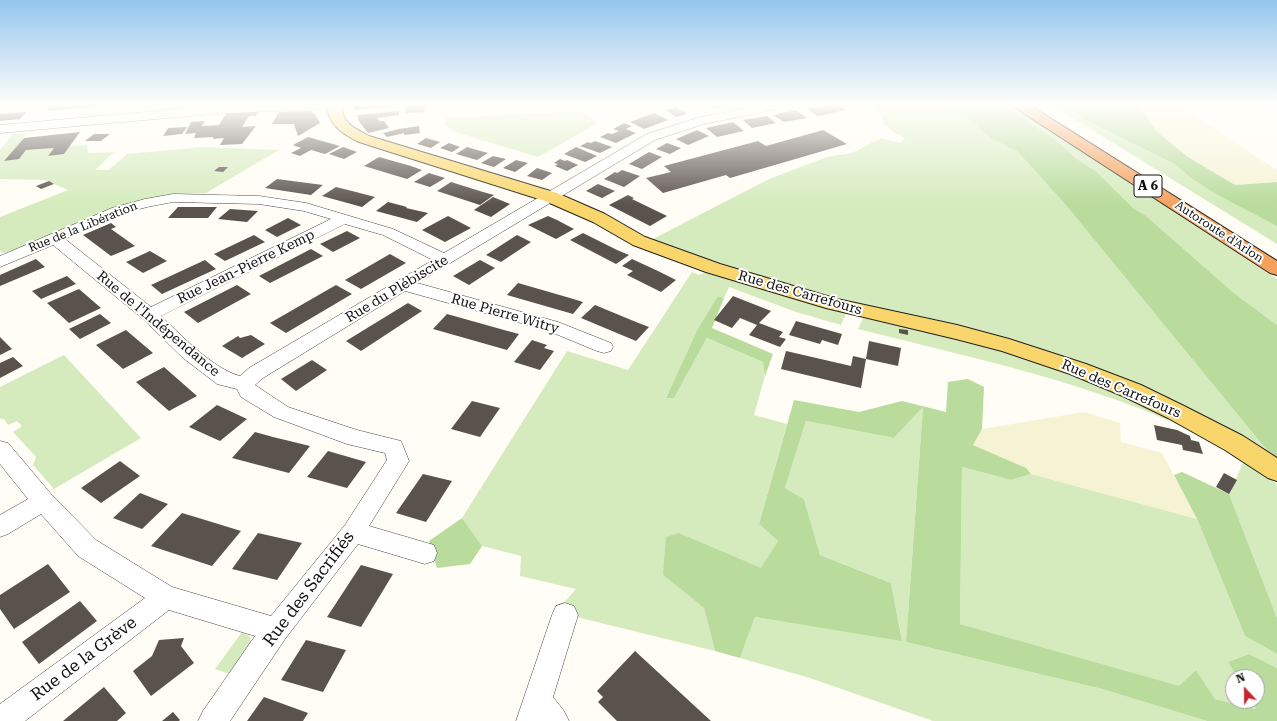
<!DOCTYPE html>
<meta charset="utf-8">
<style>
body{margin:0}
#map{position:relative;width:1277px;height:721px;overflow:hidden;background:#fffdf5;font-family:"Roboto Serif",serif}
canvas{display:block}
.north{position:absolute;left:1225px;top:669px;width:40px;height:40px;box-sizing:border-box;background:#fff;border:1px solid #a0a0a0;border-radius:50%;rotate:338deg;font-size:11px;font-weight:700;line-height:16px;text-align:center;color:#111}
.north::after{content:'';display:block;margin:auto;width:14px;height:18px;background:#c4262e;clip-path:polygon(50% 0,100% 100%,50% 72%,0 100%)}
</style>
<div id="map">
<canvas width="1277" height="721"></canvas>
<div class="north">N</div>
</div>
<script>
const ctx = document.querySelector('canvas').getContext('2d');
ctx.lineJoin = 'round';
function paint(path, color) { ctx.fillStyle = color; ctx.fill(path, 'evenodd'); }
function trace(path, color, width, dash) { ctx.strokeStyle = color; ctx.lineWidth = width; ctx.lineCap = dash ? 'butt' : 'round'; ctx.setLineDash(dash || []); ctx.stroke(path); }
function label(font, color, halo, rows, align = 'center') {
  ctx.font = font + ' "Roboto Serif",serif'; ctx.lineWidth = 4; ctx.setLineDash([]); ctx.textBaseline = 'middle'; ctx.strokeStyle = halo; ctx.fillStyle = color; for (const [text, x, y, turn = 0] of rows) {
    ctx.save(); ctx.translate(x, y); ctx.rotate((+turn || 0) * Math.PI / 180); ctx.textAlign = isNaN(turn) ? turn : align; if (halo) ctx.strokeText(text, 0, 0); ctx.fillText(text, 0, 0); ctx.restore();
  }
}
const farmland = new Path2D(`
 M1133 104H1177L1277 170V182L1235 185 1188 157 1156 131 1145 113Z
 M1084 412 1120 423 1121 442 1162 453 1197 519 1031 474 1025 468 973 445 982 429Z`);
const green = new Path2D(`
 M872 104H952L989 137 1018 152 1065 204 1265 448 1277 457V464L1083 365 849 304 659 244 651 240 769 179 827 157 852 153 881 138 900 143 905 138 895 133 883 123 881 116Z
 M1002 104H1008L1037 122 1277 279V325L1234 293 1145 215 1133 208 1097 172 1077 159 1052 137 1034 126 1020 114Z
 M1050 104H1058L1107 131 1175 164C1198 188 1247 209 1277 226V244Z
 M581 111 598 123 538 157 455 132 445 125 446 118Z
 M27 133 5 161 19 159 26 150 54 148 48 156 64 154 70 146 87 145 88 153 114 152 95 170H109L127 154 203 147 279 150 206 193 171 195 137 201 13 251 2 253 0 251V217L68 190 45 180 0 179V150L13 134Z
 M708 271 846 314 841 325 796 312 729 287 724 298 718 296 666 397 674 398 707 338 763 362 765 376 754 415 787 424 759 524 778 541 761 569 679 533 663 575 704 608 715 651 556 612 576 589 520 576 521 556 482 546 462 518 567 351 628 370 692 272 699 275Z
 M863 318 956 338 1047 363 1150 405 1206 438C1097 383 976 359 858 329Z
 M64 355 141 438 54 489 33 465 36 457 13 432 22 426 17 421 8 425 4 419H0V387Z
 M923 407 906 642 1102 689 1207 721H933L810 678 740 658 755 617 902 640 891 583 820 555 804 499 785 488 806 421 894 438Z
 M1244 461 1277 484V618L1229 494Z
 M962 467 1011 480 1031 474 1197 519 1245 636 1277 654V668L1249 654 1228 662 1237 677H1233V701H1252L1257 709 1215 699 1196 670 1179 687 960 624Z
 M242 632 250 637 251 646 236 676 215 669Z`);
const forest = new Path2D(`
 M952 104H1002L1020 114 1034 126 1052 137 1077 159 1097 172 1133 208 1145 215 1234 293 1277 325V457L1265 448 1065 204 1018 152 989 137Z
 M1058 104H1133L1145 113 1156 131 1188 157 1235 185 1277 182V226C1246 209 1198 188 1175 164L1107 131Z
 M718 296 724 298 712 328 773 354 765 376 763 362 707 338 674 398H666L698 329Z
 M968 379 984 387 982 429 973 445 1026 468 1031 474 1011 480 962 467 960 624 1179 686 1196 670 1215 699 1256 709 1252 701H1257V677H1237L1228 662 1249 654 1277 668V721H1207L1102 689 906 642 923 407 894 438 806 421 785 488 804 499 820 555 891 583 902 641 755 617 740 658 715 651 704 608 663 575 666 537 679 533 761 568 778 541 759 524 794 400 859 412 902 401 946 412 948 382Z
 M1182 472 1229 494 1277 618V654L1245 636 1197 519 1174 475Z
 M462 518 482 546 470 564 437 568 429 541Z`);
const building = new Path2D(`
 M52 104H113V105L47 111Z
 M209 104H240L238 105 207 106Z
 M354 104H391L390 107 353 110Z
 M405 104H430V106H425L424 112 406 113 407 107H404Z
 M712 104H739V105L717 108Z
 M833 104H841L846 110 818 116 807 109Z
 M676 107 687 114 676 117 665 110Z
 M796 110 807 118 784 122 773 115Z
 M259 111 256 116H249L242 127 256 126 242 144 220 145 224 138 212 139 214 137 194 138 196 133 185 134 191 122 205 121 202 126 219 125 227 112Z
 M310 111 315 114 320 123 298 136 294 124H272L279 112Z
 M399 111V115L377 118 380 121H384L389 128 368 133 358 120V115Z
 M26 112 20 119 0 121V114Z
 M654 113 668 120 644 129 630 122Z
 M767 116 776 123 752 128 743 120Z
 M733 122 744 131 717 137 706 128Z
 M624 123 632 126 626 129 636 133 616 143 600 137 608 133 612 134 619 131 613 129Z
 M419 126 420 133 404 135V133L387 137 383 133 399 129Z
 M187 127 182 134 163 136 168 128Z
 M697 130 709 136 688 145 676 139Z
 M823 130 847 144 730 178 726 175 663 193 646 178 671 172 664 166 758 141 766 146Z
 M80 132 64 154 48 156 54 148 26 150 19 159 4 161 24 138Z
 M94 134H110L101 141H85Z
 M308 137 340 146 325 154 311 150 300 156 291 153 301 148 293 145Z
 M426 138 440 142 431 148 417 144Z
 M595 141 612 147 600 153 580 146 588 142 591 143Z
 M449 143 460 147 452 152 440 148Z
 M667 143 681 148 670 154 656 149Z
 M343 147 357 152 344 159 329 154Z
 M467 147 477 150 488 153 477 160 456 154Z
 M576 147 597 156 585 162 564 154Z
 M649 152 662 157 642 169 629 164Z
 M493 156 506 159 494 167 481 163Z
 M379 157 411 166 422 170 407 179 364 166Z
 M560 159 565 161 567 160 578 165 567 171 555 166 558 164 554 163Z
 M516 160 528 163 515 172 503 168Z
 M219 167H228L223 172 214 171Z
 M537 168 552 173 542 180 527 176Z
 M622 170 640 176 624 187 604 179 615 172 617 173Z
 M429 173 445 178 430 187 414 182Z
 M277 179 323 185 311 195 265 188Z
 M49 181 54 184 41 189 36 186Z
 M451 182 483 192 494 195 480 205 437 191Z
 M598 184 615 191 602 198 586 191Z
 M336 187 356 192 375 197 362 207 322 196Z
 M628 195 634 198 632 199 667 216 650 226 609 205Z
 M493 197 510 204 491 217 474 210Z
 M388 202 407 207 406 208 428 213 417 222 376 211Z
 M178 207H217L208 218H168Z
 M230 209 258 211 247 222 218 219Z
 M448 216 471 228 445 242 422 230Z
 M548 216 557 220 574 229 556 239 528 225Z
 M288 218 301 225 277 237 265 230Z
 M111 223 116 227 111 229 135 246 111 256 83 235Z
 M347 231 360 238 333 252 320 244Z
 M583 233 617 250 629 255 616 264 570 240Z
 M254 235 265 242 225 261 214 254Z
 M517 235 531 242 501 262 486 255Z
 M311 249 323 256 270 283 259 276Z
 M150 251 167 261 143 273 126 262Z
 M390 254 406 263 361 289 345 280Z
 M36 259 45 267 0 286V275Z
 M632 259 658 271 676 280 661 292 627 275 633 271 622 266Z
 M205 260 216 269 162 294 151 285Z
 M480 260 495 268 469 285 453 276Z
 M67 276 76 284 41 299 32 291Z
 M518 283 570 298 583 302 573 314 507 295Z
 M237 285 251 294 198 323 184 312Z
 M336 285 352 294 286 333 270 323Z
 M79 289 101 308 69 323 47 303Z
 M733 296 771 311 759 323 783 332 779 337 786 339 780 347 749 335 757 325 740 318 732 328 714 320Z
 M408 303 422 311 361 351 346 341Z
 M595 305 636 322 649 327 636 341 581 318Z
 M100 314 111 323 80 339 69 329Z
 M447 314 504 330 519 334 507 350 433 329Z
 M796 321 842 334 838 345 822 340 820 344 789 335Z
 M899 329 908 330V335L899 333Z
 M126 330 153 353 123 369 96 345Z
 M251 335 265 344 242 358 222 346 238 336 240 338Z
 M0 337 12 349 0 355Z
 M532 340 547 345 544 348 554 351 540 370 514 362Z
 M869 341 901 348 898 366 866 359Z
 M786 351 851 366 853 356 866 359 861 388 781 369Z
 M13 357 23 366 0 378V363Z
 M312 360 327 370 296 391 281 379Z
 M164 367 197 396 169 411 136 382Z
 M472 401 500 408 480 437 451 429Z
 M217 405 247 419 220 441 189 427Z
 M1154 425 1177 430 1190 436 1191 440 1199 442 1203 454 1183 450 1182 445 1157 440Z
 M255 432 273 437 310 446 289 473 232 458Z
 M328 451 366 462 347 488 307 477Z
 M120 461 140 476 101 503 81 488Z
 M1224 473 1237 480 1229 494 1216 487Z
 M423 474 452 481 426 522 396 513Z
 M140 493 168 504 142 529 113 518Z
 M182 513 202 519 241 531 212 566 151 546Z
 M258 533 302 543 277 580 232 569Z
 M48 564 70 592 14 629 0 609V595Z
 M361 565 393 574 361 627 327 617Z
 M80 601 97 621 39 664 22 642Z
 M184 638 181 646 194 663 151 696 133 671 152 656 159 640Z
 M306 640 346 650 323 692 281 680Z
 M635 651 711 721H617L598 702 603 697 597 691Z
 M104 687 126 713 117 721H63Z
 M264 697 308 713 303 721H247Z
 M173 712 180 720 179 721H162Z`);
const minor = new Path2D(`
 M277 104 340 105 338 107 334 108 212 114 0 133V125L212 106Z
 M767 104H793L791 106 787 107 704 124 655 140 417 283 558 322 611 343 613 347 611 351 604 353 597 351 546 330 405 291 263 378 255 385 288 407 357 430 401 441 409 461 369 526 434 545 437 553 434 561 425 564 358 544 285 639 230 721H198L203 711 255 636 169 610 25 721H0V704L145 598 78 556 41 514 8 534 0 537V515L28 499 0 464V441L8 443 51 494 96 540 172 587 271 616 345 525 387 460 385 453 347 444 274 417 241 397 237 389 217 384 183 358 143 319 53 245 0 267V256L112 208 145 199 173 194 259 196 306 203 393 229 444 253 647 134 697 118ZM173 202 259 204 304 211 331 219 151 307 65 239 122 214 147 207ZM345 224 383 235 433 260 249 368 240 376C213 369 181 335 161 316Z
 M565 603 574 606 578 615 553 697 564 711 569 721H516L552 615 556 606Z`);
const major = new Path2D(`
 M328 104H342C341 123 354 128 369 136L557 193 605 214 645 237 720 264 837 299 957 325 1009 339 1086 364 1141 385 1184 406 1243 436 1277 458V481L1268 478 1225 450 1168 418 1125 397 1070 374 1002 351 956 339 826 308 706 272 633 245 593 222 545 201 359 142C343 134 326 124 328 104Z`);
const highway = new Path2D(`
 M1012 104H1028L1277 261V275L1270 273 1014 107Z`);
const farStreetnames = [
 ["Rue de la Libération",83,227,-22],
 ["Autoroute d'Arlon",1219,232,33]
];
const shields = [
 [1148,186,28]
];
const shieldNames = [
 ["A 6",1148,186]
];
const streetNames = [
 ["Rue Jean-Pierre Kemp",246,267,-26],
 ["Rue du Plébiscite",397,289,-31],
 ["Rue des Carrefours",800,293,16],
 ["Rue Pierre Witry",505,314,16],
 ["Rue de l'Indépendance",158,324,40],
 ["Rue des Carrefours",1121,389,23]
];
const nearStreetnames = [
 ["Rue des Sacrifiés",309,589,-53],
 ["Rue de la Grève",84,659,-37]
];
paint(farmland, '#f6f3d4');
paint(green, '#d5ebbd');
paint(forest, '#b9dc9c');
paint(building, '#5a524d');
trace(minor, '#444', 1);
trace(major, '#222', 2);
trace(highway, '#222', 2);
paint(minor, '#fff');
paint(major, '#f9d66b');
paint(highway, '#f5a25d');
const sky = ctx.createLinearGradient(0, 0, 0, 205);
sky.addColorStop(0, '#95c6ee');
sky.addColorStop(0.51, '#fffefa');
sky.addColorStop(1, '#fffefa00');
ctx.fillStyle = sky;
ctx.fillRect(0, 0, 1277, 205);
label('12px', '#111', '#fff', farStreetnames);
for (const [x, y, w] of shields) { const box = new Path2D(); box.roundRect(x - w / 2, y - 11, w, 22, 3); ctx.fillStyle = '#fff'; ctx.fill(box); trace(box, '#111', 1); }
label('bold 13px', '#111', null, shieldNames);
label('14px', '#111', '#fff', streetNames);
label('17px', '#111', '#fff', nearStreetnames);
</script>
